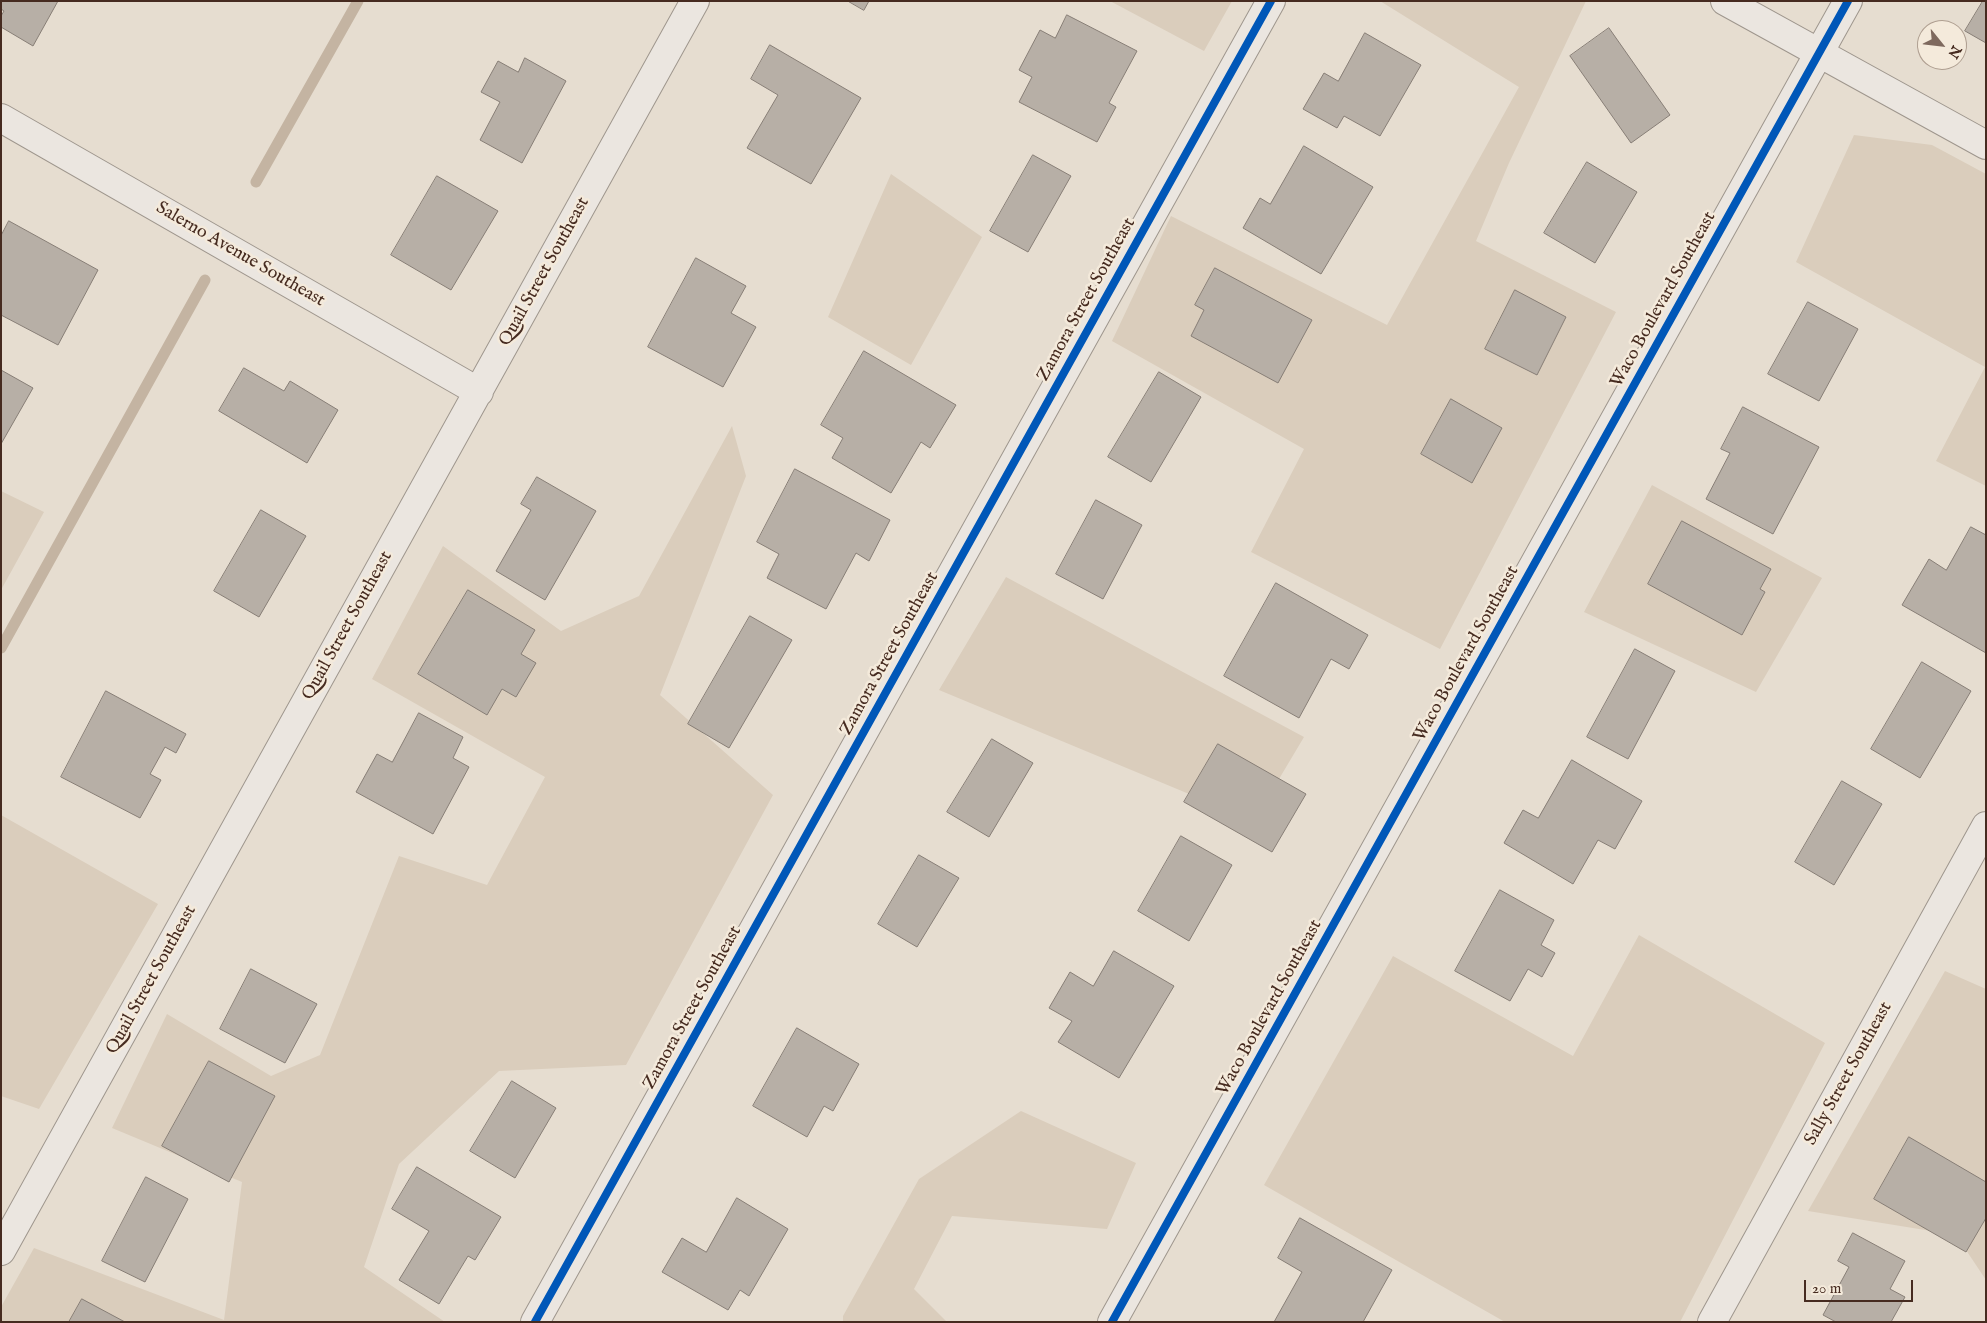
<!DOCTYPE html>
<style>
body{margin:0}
#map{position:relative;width:1987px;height:1323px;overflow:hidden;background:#e6ddd0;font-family:"IM FELL English",serif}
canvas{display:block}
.frame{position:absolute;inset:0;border:2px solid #462b20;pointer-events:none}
.north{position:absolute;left:1917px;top:20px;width:50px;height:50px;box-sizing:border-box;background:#f4eadb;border:1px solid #ae9e90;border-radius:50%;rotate:119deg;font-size:14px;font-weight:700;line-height:20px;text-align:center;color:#462b20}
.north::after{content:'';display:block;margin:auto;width:18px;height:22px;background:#7e695e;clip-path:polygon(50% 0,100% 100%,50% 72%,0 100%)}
.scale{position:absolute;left:1804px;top:1280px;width:109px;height:22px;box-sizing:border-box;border:2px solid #462b20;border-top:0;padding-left:6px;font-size:15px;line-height:18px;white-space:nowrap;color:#462b20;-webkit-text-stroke:4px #f4eadb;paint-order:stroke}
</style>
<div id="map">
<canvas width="1987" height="1323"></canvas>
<div class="frame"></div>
<div class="north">N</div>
<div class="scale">20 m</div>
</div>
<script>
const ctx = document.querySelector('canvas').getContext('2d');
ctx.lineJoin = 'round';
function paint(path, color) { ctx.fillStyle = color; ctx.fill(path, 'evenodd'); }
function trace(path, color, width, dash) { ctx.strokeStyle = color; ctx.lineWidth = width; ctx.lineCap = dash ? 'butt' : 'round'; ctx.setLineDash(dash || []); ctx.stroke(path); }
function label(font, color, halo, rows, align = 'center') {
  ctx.font = font + ' "IM FELL English",serif'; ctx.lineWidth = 5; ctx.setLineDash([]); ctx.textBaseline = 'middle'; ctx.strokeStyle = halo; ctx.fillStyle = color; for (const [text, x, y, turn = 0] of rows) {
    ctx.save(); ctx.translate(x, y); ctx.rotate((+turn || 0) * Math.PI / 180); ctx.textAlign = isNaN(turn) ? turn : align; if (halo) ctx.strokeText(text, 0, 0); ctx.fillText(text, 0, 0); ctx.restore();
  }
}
const green = new Path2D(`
 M1110 1H1232L1204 51Z
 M1380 1H1586L1509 163 1476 241 1616 312 1440 649 1251 552 1304 449 1112 341 1171 216 1387 325 1519 87Z
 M1854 135 1932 145 1986 174V486L1936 461 1985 367 1796 262Z
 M891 174 982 237 911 365 828 317Z
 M732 426 746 476 660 695 773 795 626 1065 499 1071 399 1164 364 1267 445 1322H1V1307L34 1248 224 1320 242 1182 112 1128 167 1014 271 1076 320 1055 399 856 487 885 545 777 372 679 443 546 561 631 639 596Z
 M1652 485 1822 578 1756 692 1584 612Z
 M1 491 44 512 1 590Z
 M1006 577 1304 737 1254 821 939 690Z
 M1 815 158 904 39 1109 1 1096Z
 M1639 935 1825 1043 1680 1322H1505L1264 1185 1393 956 1573 1056Z
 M1945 971 1986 989V1280L1956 1235 1808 1211Z
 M1021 1111 1136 1163 1107 1229 952 1216 914 1289 947 1322H843V1316L919 1179Z`);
const stream = new Path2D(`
 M256 182 358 1
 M1 648 205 280`);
const building = new Path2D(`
 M1 1H58L33 46 1 27V16L4 11 1 9Z
 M848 1H869L864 10Z
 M1983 1H1986V43L1965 31Z
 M1067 15 1137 51 1109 103 1116 107 1097 142 1019 102 1032 77 1019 70 1040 30 1055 38Z
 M1609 28 1670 115 1631 143 1570 56Z
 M1365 33 1421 65 1380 136 1344 116 1337 128 1303 109 1324 73 1338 81Z
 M770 45 861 98 811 184 747 148 778 95 751 79Z
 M525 58 566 81 522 163 480 140 500 102 481 92 498 61 518 72Z
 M1304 146 1373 187 1321 274 1243 228 1260 198 1270 204Z
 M1033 155 1071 176 1028 252 990 231Z
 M1587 162 1637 192 1595 263 1544 233Z
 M437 176 498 211 451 290 391 255Z
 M9 221 98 270 58 345 1 315V236Z
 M696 258 746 286 731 313 756 327 723 387 648 347Z
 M1215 268 1312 320 1278 383 1191 336 1204 310 1195 305Z
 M1515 290 1566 317 1537 375 1485 349Z
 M1808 302 1858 329 1819 401 1768 374Z
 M864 351 956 405 930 448 921 442 891 493 832 458 843 438 821 425Z
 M244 368 284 391 290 381 338 410 307 463 219 411Z
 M1 370 33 388 1 444Z
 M1159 372 1201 397 1151 482 1108 457Z
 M1451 399 1502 428 1472 483 1421 454Z
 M1743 407 1819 447 1773 534 1706 499 1730 453 1721 449Z
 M795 469 890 520 869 561 856 553 826 609 767 578 779 554 757 542Z
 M537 477 596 511 545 600 496 571 531 510 521 504Z
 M1096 500 1142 525 1103 599 1056 574Z
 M261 510 306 536 259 617 214 591Z
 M1682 521 1771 569 1760 589 1765 592 1742 635 1648 584Z
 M1971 527 1986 535V653L1902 605 1929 559 1946 570Z
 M1276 583 1368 635 1349 669 1331 659 1299 718 1224 676Z
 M468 590 535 630 521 654 536 663 516 697 502 689 487 715 418 674Z
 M750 616 792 640 729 748 688 724Z
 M1635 649 1675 671 1628 759 1587 737Z
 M1922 662 1971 691 1920 778 1871 749Z
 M106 691 186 734 176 753 165 747 150 774 161 780 140 818 61 777Z
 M419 713 463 737 453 758 469 767 433 834 356 792 377 754 392 762Z
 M992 739 1033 763 989 837 947 812Z
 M1218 744 1306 794 1272 852 1184 802Z
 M1572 760 1642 801 1615 849 1598 840 1573 884 1504 843 1523 810 1538 818Z
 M1842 781 1882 804 1834 885 1795 862Z
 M1181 836 1232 865 1189 941 1138 911Z
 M919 855 959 878 917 947 878 924Z
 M1500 890 1554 920 1541 945 1555 953 1542 977 1528 969 1510 1001 1455 971Z
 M1114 951 1174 986 1119 1078 1058 1042 1072 1021 1049 1008 1070 972 1093 986Z
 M251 969 317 1004 285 1063 220 1029Z
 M797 1028 859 1064 833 1111 824 1106 807 1137 753 1106Z
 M209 1061 275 1096 229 1182 162 1146Z
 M512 1081 556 1108 515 1178 470 1151Z
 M1909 1137 1986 1182V1218L1966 1252 1874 1199Z
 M417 1167 501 1217 475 1260 468 1256 439 1304 399 1280 429 1231 392 1209Z
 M146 1177 188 1199 145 1282 102 1261Z
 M737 1198 788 1229 749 1296 740 1290 728 1310 662 1272 682 1238 706 1252Z
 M1300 1218 1392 1270 1363 1322H1274L1302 1272 1278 1258Z
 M1853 1233 1905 1261 1890 1289 1905 1297 1891 1322H1836L1823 1315 1849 1267 1838 1261Z
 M82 1299 125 1322H69Z`);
const minor = new Path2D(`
 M1725 1 1986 145
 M1 118 479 392
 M1 1251 695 1
 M535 1322 1271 1
 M1112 1322 1848 1
 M1712 1322 1986 826`);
const cycleway = new Path2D(`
 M535 1322 1271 1
 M1112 1322 1848 1`);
const streetNames = [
 ["Salerno Avenue Southeast",240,255,30],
 ["Quail Street Southeast",545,272,-61],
 ["Zamora Street Southeast",1087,300,-61],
 ["Waco Boulevard Southeast",1664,300,-61],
 ["Quail Street Southeast",348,626,-61],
 ["Zamora Street Southeast",890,654,-61],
 ["Waco Boulevard Southeast",1467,654,-61],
 ["Quail Street Southeast",152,980,-61],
 ["Zamora Street Southeast",693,1008,-61],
 ["Waco Boulevard Southeast",1270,1008,-61],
 ["Sally Street Southeast",1849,1074,-61]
];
paint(green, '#dacdbc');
trace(stream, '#c4b4a2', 11);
paint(building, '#b7afa6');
trace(building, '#877e76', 1);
trace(minor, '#9e968d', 30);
trace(minor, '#ebe6e0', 28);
trace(cycleway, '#0057b8', 8);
label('18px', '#462b20', '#f4eadb', streetNames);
</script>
